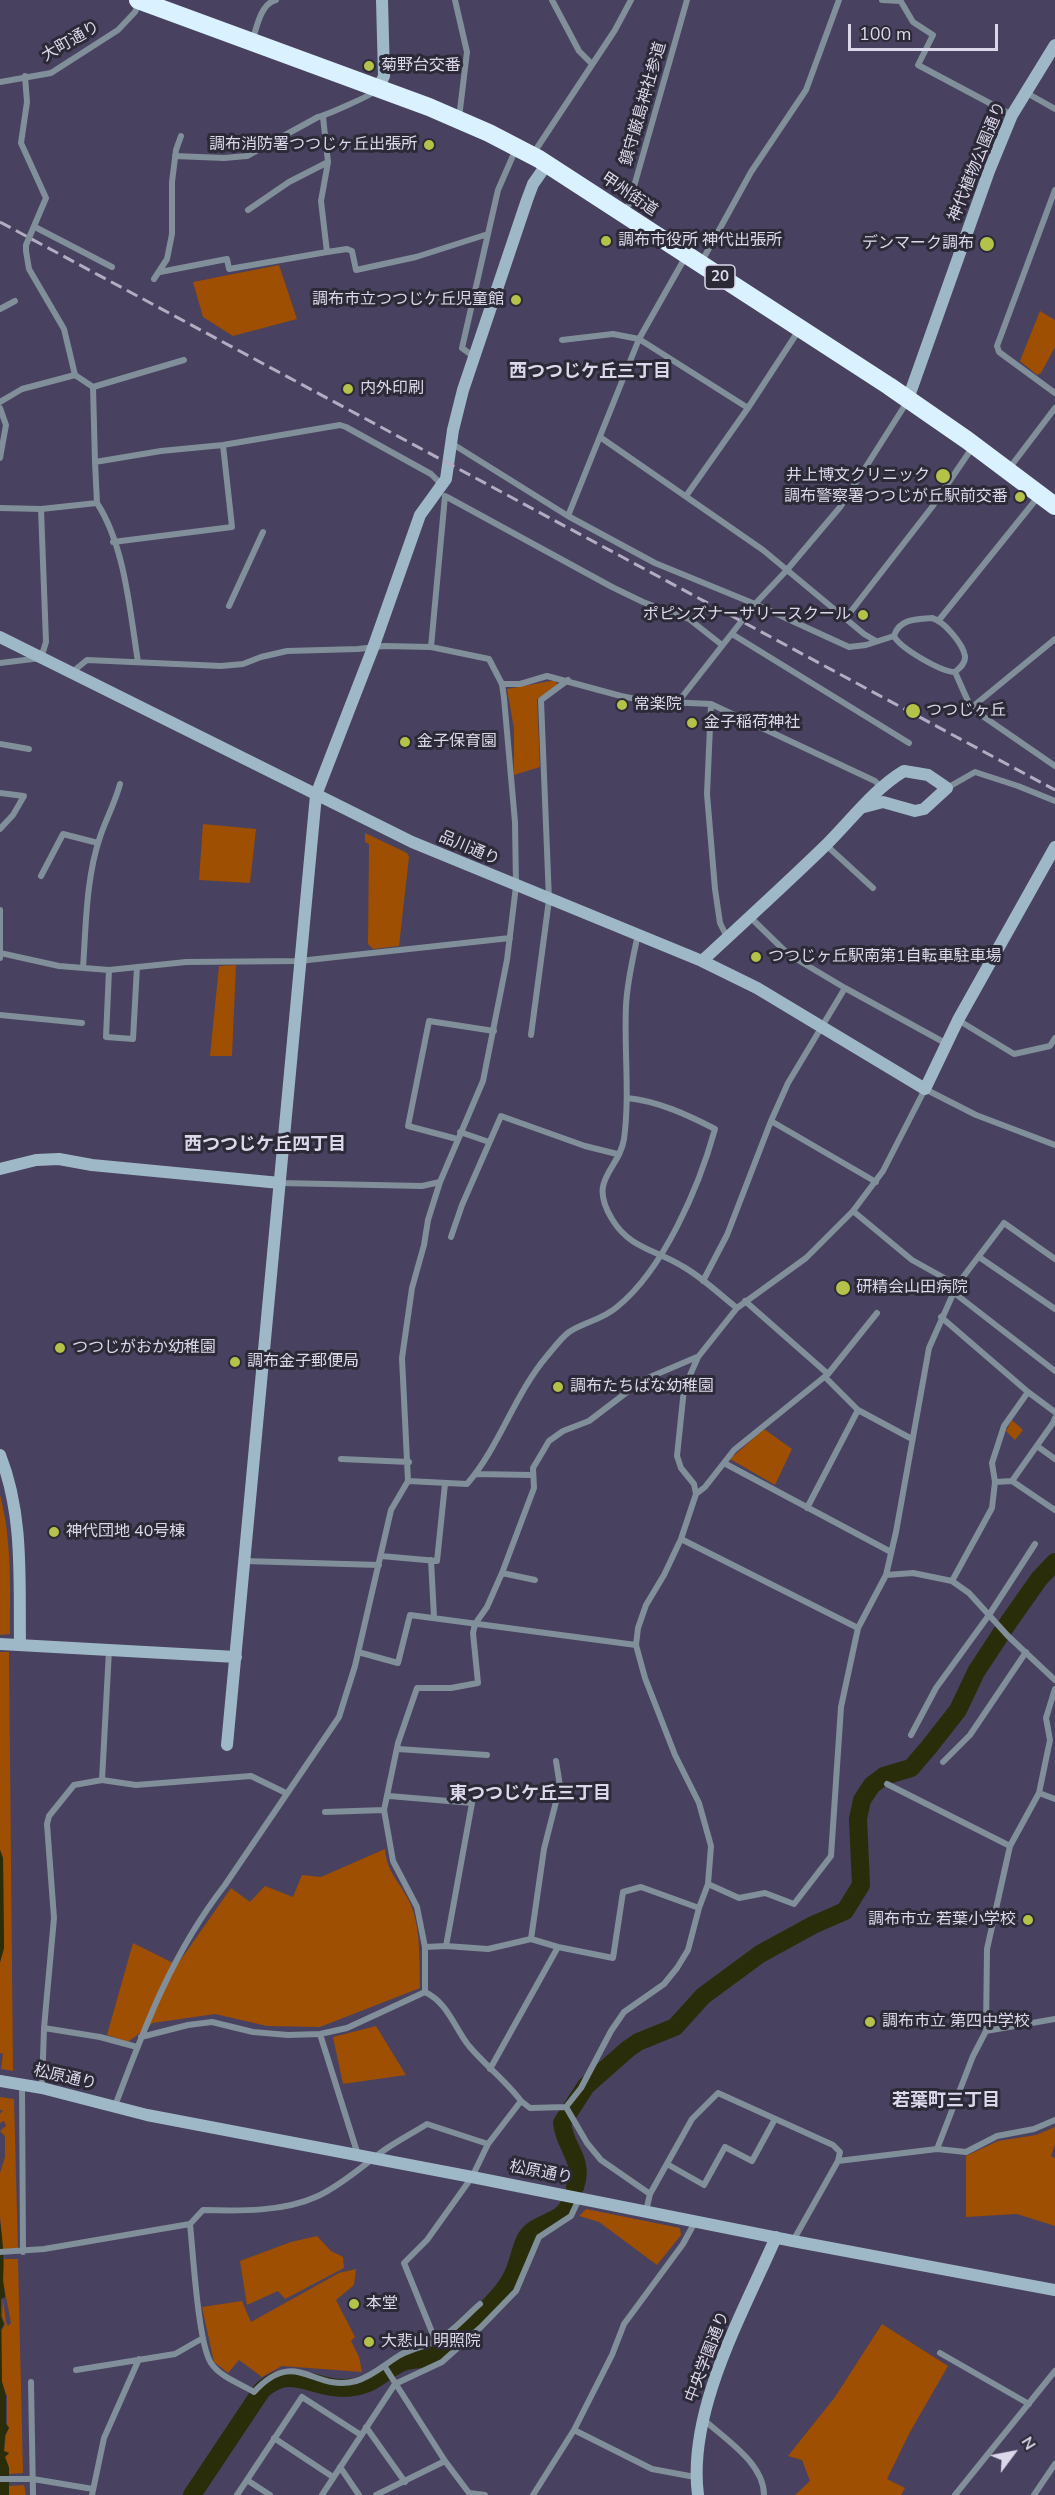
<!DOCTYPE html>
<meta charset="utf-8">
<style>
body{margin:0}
#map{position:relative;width:1055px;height:2495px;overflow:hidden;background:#48415f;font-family:"Nunito Sans",sans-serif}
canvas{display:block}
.north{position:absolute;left:983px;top:2423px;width:60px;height:60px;-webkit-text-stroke:4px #2d2a38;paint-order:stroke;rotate:58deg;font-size:16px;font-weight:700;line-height:24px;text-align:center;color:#dcd8eb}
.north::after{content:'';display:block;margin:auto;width:21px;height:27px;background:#dcd8eb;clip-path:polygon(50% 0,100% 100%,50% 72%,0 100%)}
.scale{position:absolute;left:848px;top:24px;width:150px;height:27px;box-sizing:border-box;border:3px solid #dcd8eb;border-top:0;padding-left:8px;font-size:18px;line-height:21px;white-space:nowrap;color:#dcd8eb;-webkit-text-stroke:4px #2d2a38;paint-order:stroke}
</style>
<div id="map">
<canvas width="1055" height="2495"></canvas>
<div class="north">N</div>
<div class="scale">100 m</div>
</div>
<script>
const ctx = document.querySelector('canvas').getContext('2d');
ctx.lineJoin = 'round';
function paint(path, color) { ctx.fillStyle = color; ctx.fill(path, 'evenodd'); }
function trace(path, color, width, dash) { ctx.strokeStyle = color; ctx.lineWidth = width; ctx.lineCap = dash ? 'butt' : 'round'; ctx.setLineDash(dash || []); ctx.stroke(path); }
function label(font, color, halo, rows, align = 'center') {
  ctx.font = font + ' "Nunito Sans","Noto Sans JP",sans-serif'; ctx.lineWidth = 6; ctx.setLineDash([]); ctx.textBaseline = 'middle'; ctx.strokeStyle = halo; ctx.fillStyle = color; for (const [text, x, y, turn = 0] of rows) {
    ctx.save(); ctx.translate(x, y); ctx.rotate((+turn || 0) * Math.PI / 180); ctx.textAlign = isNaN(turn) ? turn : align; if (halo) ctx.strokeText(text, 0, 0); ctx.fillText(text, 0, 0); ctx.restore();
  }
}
const green = new Path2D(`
 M279 265 297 319 233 336 203 317 193 282Z
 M1040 311 1055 320V347L1041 373 1037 375 1020 361Z
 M556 680 557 686 537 699 540 767 514 775V729L507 689Z
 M203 824 256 829 250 883 199 880Z
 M365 833 407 853 409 857 399 946 373 949 368 944 369 844 365 842Z
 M236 965 232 1056H210L219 966Z
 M1012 1420 1023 1430 1015 1440 1006 1431Z
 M764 1429 792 1449 775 1485 730 1459Z
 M0 1495C12 1540 10 1588 10 1634L0 1635Z
 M0 1652H9L13 2071 1 2069 3 2054 0 2053V1963L4 1948 3 1858 0 1850Z
 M385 1849C387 1876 404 1885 412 1908 421 1932 419 1962 420 1988L320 2027 267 2026 215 2014 153 2023 128 2042 107 2035 133 1943 177 1965 231 1888 250 1902 265 1886 293 1897 302 1875 321 1877Z
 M376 2026 406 2075 343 2084 333 2037Z
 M0 2097 14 2099 18 2250 3 2251 0 2216V2173L5 2157V2136L0 2131 6 2126 4 2121 0 2123V2114L3 2110H0Z
 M1055 2127V2144L1051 2156 1055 2158V2226L1017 2214 966 2217V2156L998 2141 1036 2135Z
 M586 2209 680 2228 681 2235 657 2265 599 2222 579 2216Z
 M317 2236 331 2251 343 2257 344 2268 285 2299 278 2291 247 2305 240 2261 291 2242Z
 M4 2259H18L23 2473 9 2474V2467L5 2457 9 2453 4 2451 6 2435 9 2428 7 2424V2396L2 2382V2330L5 2324 2 2317 3 2298 6 2322 8 2326 11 2323 3 2281Z
 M356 2269 354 2285 336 2300 355 2337 351 2341 359 2357 362 2372 282 2366 262 2377 239 2360 228 2373 214 2362 202 2307 242 2301 251 2322 339 2273Z
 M882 2324 948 2366 910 2432 887 2479 905 2488 901 2495H795L810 2481 802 2460 788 2456 835 2397Z
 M24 2485 26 2495H9V2486Z`);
const water = new Path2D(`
 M0 1850 3 1858 4 1948 0 1962Z
 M0 2221C3 2240 4 2259 3 2278 3 2284 5 2290 5 2297L1 2299V2316L4 2324 1 2330 2 2382 6 2396V2424L9 2428 5 2435 4 2451 9 2453 5 2457 9 2468V2495H0Z`);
const river = new Path2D(`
 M575 2187C585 2160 565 2149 562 2123L586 2086 628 2049 638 2042 675 2027 703 1996 760 1954 813 1925 845 1911 861 1885 858 1819 862 1800 872 1785 884 1776 911 1768 929 1747 958 1710 976 1672 1008 1623 1039 1579 1055 1562
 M192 2495 262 2390C291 2364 310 2388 343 2388 374 2387 378 2374 401 2363 410 2358 423 2361 431 2356 451 2345 499 2300 510 2280 518 2268 519 2251 526 2238 535 2222 562 2223 569 2205`);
const street = new Path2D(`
 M455 0 467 52 459 118
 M552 0 579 51 592 64
 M882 0 900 1
 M900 0 913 22 933 35 918 65 1012 115
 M252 41C257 28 260 4 276 0
 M25 76 27 102 21 143 46 198 26 245V251L29 269 64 329 75 375 93 387 184 360
 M0 82 51 73 118 30 135 12 140 1
 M1025 92 1055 109
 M533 154 615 30 631 0
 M175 156 224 158 247 156 318 117C324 116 370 96 375 91
 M1055 190 997 346 999 352 1055 393
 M248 210 289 182 328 162
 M625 211 629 204 687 0
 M35 227 112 267
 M327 252 347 249 352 251 356 270 416 257 488 234
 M702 261 751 172 806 90 839 0
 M160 272 227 259 229 269 327 252 321 201 328 162 323 117
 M154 279 167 259 172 234V182L176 150 181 136
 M0 309 15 301
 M562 340 613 334 639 339 748 408
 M473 356 462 348 498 190 515 151
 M93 387 95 462 161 451 223 445 340 425 346 427 431 474 442 485
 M0 402 22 389 75 375
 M0 408 6 425 0 458
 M600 437 763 550 864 634 876 641
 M451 443 568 516 655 563 755 604 849 647 866 645 894 636
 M1008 470 1055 408
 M686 496 748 408 799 330
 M447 497 612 587 643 602 689 619 722 645
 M97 503C125 546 130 612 138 662
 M0 508 41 509 97 503 95 462
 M568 516 639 339 686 256
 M113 542 232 527 223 445
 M229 606 263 532
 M932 618C944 621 963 644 965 656 966 663 960 668 955 672 941 672 900 648 894 636 899 619 916 619 932 618Z
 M845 619 932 507 972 448
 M939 620 1038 497
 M732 634 909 743
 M431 647 445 496
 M0 663 41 658 46 642 41 509
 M955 672 971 708 1055 766
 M71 673 87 660 221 666 243 664 261 657 287 651 358 649 384 646 431 647 489 659 502 684 504 698 515 822 516 886 507 960 483 1081 440 1182 428 1220 424 1245 412 1288 402 1358 408 1481 391 1510 355 1666 339 1717 225 1885C172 1953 145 2026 115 2106
 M502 684H520L547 676 621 696 646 701 711 704 875 781 881 787
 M678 702 755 604 786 571 841 506 907 402
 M711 704 707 794 715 889 720 923 727 937
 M971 708 1055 639
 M0 744 29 749
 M947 788 975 772 1018 786 1055 801
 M0 793 24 796 13 815 0 829
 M826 845 873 888
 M41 876 63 834 98 843
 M0 910V958
 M750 917 788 954 845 988 947 1044
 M638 934C633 958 627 982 626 1006 624 1050 630 1095 624 1139 619 1171 587 1178 612 1219 629 1248 656 1250 682 1266 702 1277 719 1294 737 1308
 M0 953 59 966 109 970 186 962 299 961 510 938
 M83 968C86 925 86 878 100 837 106 819 115 803 120 784
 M109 970 106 1037 133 1039 137 967
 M0 1015 82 1023
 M958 1020 1014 1054 1050 1046 1055 1038
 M531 1035 549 900 541 700 568 680
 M771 1121 876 1182
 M460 1132 489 1142
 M457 1139 408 1126 429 1021 494 1031
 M280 1183 422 1186 440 1182
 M853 1211 912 1260 957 1285
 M451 1237 462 1205 501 1116 585 1146 617 1154
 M979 1257 1055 1309
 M703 1281 727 1235 771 1121 788 1083 845 988
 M953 1292 1055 1371
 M745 1301 828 1374
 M941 1317 1028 1392 1055 1412
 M825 1377 858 1410 912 1439
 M1037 1446 1055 1459
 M341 1459 409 1462
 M724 1463 891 1552
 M476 1474 532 1475
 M408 1481 467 1484C500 1446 514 1395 547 1356 553 1349 561 1338 569 1332 584 1322 602 1320 617 1307 664 1269 699 1187 715 1129 688 1115 658 1101 627 1098
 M1012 1481 1053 1423 1055 1418
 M995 1482 1012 1481 1055 1510
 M696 1494 694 1484 681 1468 677 1456 684 1389 698 1357 737 1308 806 1258 853 1211 883 1171 925 1089 976 1115 1055 1145
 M807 1508 858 1410
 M681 1539 858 1628
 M381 1556 437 1561 445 1484
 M431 1560 434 1617
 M244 1561 379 1565
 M502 1573 535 1580
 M886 1575 913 1573 952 1581 969 1593 1008 1636 1055 1680
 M952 1581 992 1508 995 1482 992 1463 1004 1426 1028 1392
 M109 1650 102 1780 136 1785 251 1776 286 1793
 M358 1652 398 1663 410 1615 636 1645
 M911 1735 936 1688 989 1615 1035 1544
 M398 1749 487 1755
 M943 1762 970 1735 1026 1652
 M887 1784 1010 1846
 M1039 1793 1055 1799
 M389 1796 472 1803 446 1946
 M384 1810 398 1743 417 1688H451L478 1683 473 1633 475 1624 487 1607 502 1573 534 1488 533 1468 549 1441 563 1431 589 1421 643 1380 697 1357
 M325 1812 384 1810 393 1861 417 1907 425 1947V1992
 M708 1884 739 1898 765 1893 794 1904 831 1856 841 1707 858 1628 886 1575 896 1532 929 1348 957 1285 1004 1223 1055 1259
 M531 1939 544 1849 560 1786 556 1761
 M425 1947 446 1946 488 1949 531 1939 558 1947 613 1958 623 1892 641 1887 699 1908
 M425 1992C448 2003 454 2027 469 2046 485 2065 506 2081 521 2101L488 2144 472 2177 427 2240 404 2263 436 2342
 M44 2028 100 2037 137 2047
 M986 2031 1055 2019
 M320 2034 358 2155
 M141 2037 188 2025 212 2022 253 2032 288 2035 320 2034 347 2028 425 1992
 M490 2069 558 1947
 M22 2085 23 2252
 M42 2088 44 2028 54 1918 47 1824 49 1816 74 1785 102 1780
 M521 2101 530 2108 566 2107 587 2143 601 2160 650 2194
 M566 2107 581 2088 611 2031 624 2012 664 1984 677 1968 688 1950 699 1908 708 1884 711 1846 699 1803 675 1755 645 1678 636 1645 638 1628 646 1605 664 1575 681 1539 696 1494 705 1487 734 1450 828 1374 877 1313
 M937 2149 973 2056 986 2031 987 1949 1010 1846 1039 1793 1050 1740 1046 1718 1055 1689
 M838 2161 937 2149 966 2152 997 2136 1034 2129 1055 2120
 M667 2164 704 2185 725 2147 752 2161 775 2119
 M646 2211 650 2194 692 2119 718 2093 833 2145 840 2152 838 2161 793 2241
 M0 2252 44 2249 190 2224
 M480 2304C468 2314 449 2336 434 2342 423 2347 411 2349 400 2355 385 2364 373 2376 356 2381 313 2393 296 2346 254 2392 241 2384 220 2377 211 2363 198 2343 193 2252 190 2224L203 2210C240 2211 284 2212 318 2196 343 2184 362 2166 383 2151 397 2141 413 2133 427 2124L488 2144
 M940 2353 1029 2404
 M385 2367 445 2461 469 2493 485 2495
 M76 2370 175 2354 203 2338
 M31 2382 33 2495
 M703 2419C725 2439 764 2463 764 2495
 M366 2427 405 2482
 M574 2430 652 2469 695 2477
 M274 2438 333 2477
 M340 2467 359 2495
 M0 2479H33L93 2489
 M247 2480 270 2495
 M92 2495 104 2438 139 2359
 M237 2495 302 2397 361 2435
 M322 2495 395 2384 442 2362 481 2327 516 2291 539 2237 571 2216 579 2199
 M376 2495 445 2461
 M533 2495 574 2430 612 2355 624 2324 683 2244 695 2222
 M955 2495 1055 2371
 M1034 2495 1055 2464`);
const secondary = new Path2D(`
 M378 89 384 76 382 0
 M908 399 989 171 1012 115 1055 45
 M0 637 412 842 702 961 757 988 925 1089 958 1020 1055 847
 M702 961C744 922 786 884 827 844 852 819 874 789 904 771L928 775 947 788 924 809 915 811 883 802 864 807
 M0 1169 36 1160 59 1159 92 1165 280 1183
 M0 1455C24 1515 19 1581 20 1645
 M0 1644 236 1657
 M227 1745 316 795 373 648 420 515 446 479 453 430 463 390 527 200 533 184 547 164
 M0 2081 42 2088 147 2115 472 2177 793 2241 1055 2290
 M698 2495C687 2411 743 2313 776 2237`);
const highway = new Path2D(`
 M138 0 429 107 489 133 539 159 889 386 967 440 1055 506`);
const rail = new Path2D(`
 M0 222 1055 790`);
const markers = [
 [369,66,6,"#b5c249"],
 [429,145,6,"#b5c249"],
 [606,241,6,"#b5c249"],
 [987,244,8,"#b5c249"],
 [516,300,6,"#b5c249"],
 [348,389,6,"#b5c249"],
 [943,476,8,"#b5c249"],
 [1020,497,6,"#b5c249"],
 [863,615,6,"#b5c249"],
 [622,705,6,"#b5c249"],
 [913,711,8,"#b5c249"],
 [692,723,6,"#b5c249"],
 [405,742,6,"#b5c249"],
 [756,957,6,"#b5c249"],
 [843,1288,8,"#b5c249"],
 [60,1348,6,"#b5c249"],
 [235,1362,6,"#b5c249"],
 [558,1387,6,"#b5c249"],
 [54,1532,6,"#b5c249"],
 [1028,1920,6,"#b5c249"],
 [870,2022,6,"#b5c249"],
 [354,2304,6,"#b5c249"],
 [369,2342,6,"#b5c249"]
];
const shields = [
 [720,277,30]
];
const shieldNames = [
 ["20",720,277]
];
const streetNames = [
 ["大町通り",71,42,-30],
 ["鎮守厳島神社参道",644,104,-74],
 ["神代植物公園通り",978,162,-68],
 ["甲州街道",629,195,34],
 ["品川通り",469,849,23],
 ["松原通り",65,2078,13],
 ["松原通り",541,2173,11],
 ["中央学園通り",708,2357,-69]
];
const poiNames = [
 ["菊野台交番",381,66],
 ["調布消防署つつじヶ丘出張所",417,145,"right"],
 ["調布市役所 神代出張所",618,241],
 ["デンマーク調布",974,244,"right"],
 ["調布市立つつじケ丘児童館",504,300,"right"],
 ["内外印刷",360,389],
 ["井上博文クリニック",930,476,"right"],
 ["調布警察署つつじが丘駅前交番",1008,497,"right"],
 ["ポピンズナーサリースクール",851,615,"right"],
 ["常楽院",634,705],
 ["つつじヶ丘",926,711],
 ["金子稲荷神社",704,723],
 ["金子保育園",417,742],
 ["つつじヶ丘駅南第1自転車駐車場",768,957],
 ["研精会山田病院",856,1288],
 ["つつじがおか幼稚園",72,1348],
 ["調布金子郵便局",247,1362],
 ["調布たちばな幼稚園",570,1387],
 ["神代団地 40号棟",66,1532],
 ["調布市立 若葉小学校",1016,1920,"right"],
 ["調布市立 第四中学校",882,2022],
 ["本堂",366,2304],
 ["大悲山 明照院",381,2342]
];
const neighbourhoodNames = [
 ["西つつじケ丘三丁目",590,373],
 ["西つつじケ丘四丁目",265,1146],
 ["東つつじケ丘三丁目",530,1795],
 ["若葉町三丁目",946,2102]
];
paint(green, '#9e4f01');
paint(water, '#2a2d09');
trace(river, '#2a2d09', 18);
trace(street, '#808f99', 6);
trace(secondary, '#9fb8c7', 12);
trace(highway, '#daf1ff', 18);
trace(rail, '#b2adc3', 3, [12, 6]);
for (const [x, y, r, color] of markers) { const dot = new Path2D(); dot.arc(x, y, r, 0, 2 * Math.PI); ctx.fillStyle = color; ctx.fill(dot); trace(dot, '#2d2a38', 2); }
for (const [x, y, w] of shields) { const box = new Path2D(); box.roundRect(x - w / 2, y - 12, w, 24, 4.5); ctx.fillStyle = '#2d2a38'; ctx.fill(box); trace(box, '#dcd8eb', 1.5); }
label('bold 15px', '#dcd8eb', null, shieldNames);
label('16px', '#dcd8eb', '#2d2a38', streetNames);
label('16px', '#dcd8eb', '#2d2a38', poiNames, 'left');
label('bold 18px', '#dcd8eb', '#2d2a38', neighbourhoodNames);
</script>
